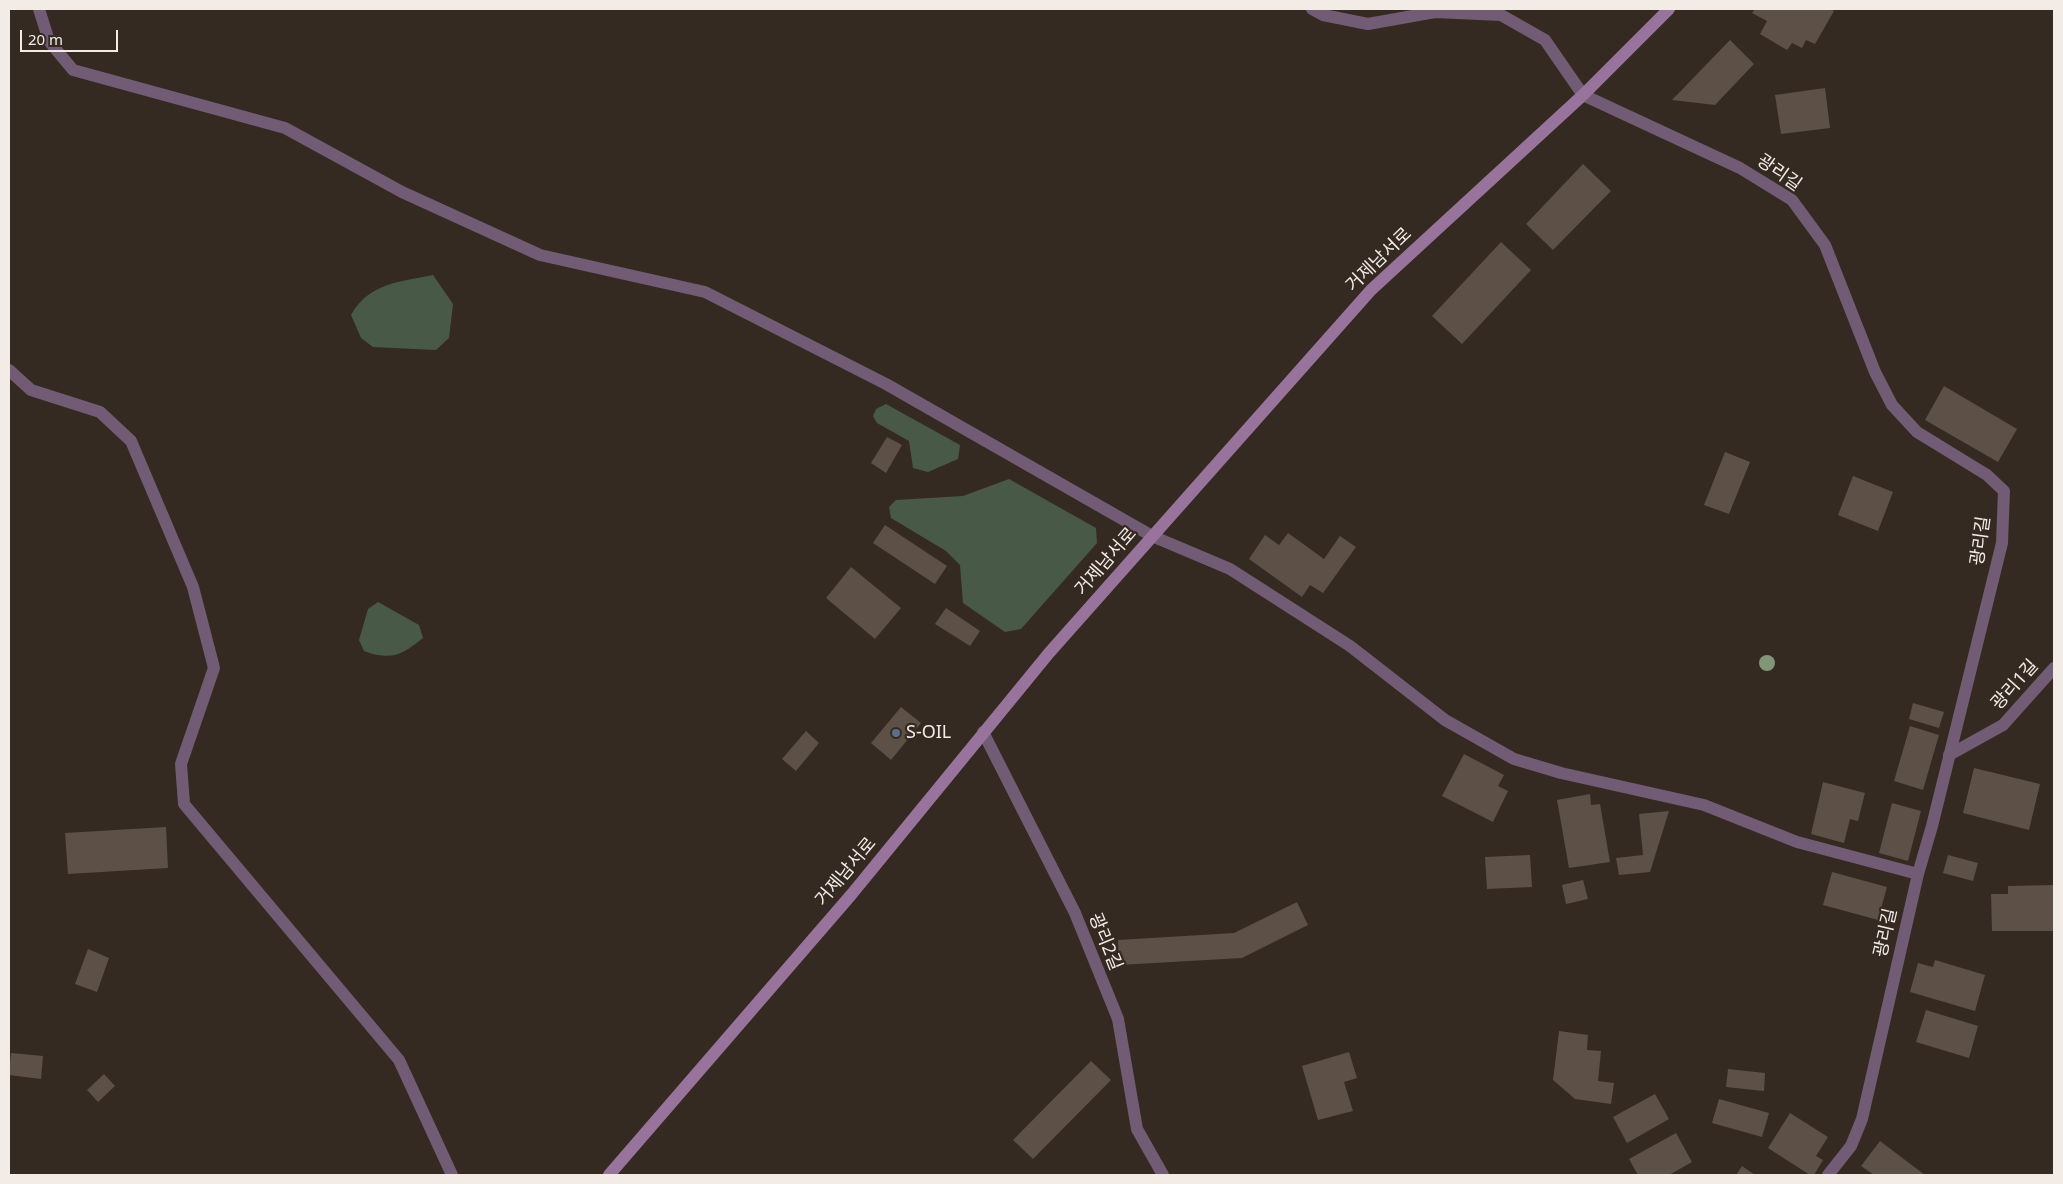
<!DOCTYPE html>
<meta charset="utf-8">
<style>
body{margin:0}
#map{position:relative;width:2063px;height:1184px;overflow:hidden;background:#352a22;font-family:"Noto Sans",sans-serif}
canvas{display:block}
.frame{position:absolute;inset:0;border:10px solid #f3ebe6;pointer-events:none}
.scale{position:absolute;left:20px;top:30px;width:98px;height:22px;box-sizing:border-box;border:2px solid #f3ebe6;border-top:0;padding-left:6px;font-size:15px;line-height:18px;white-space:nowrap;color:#f3ebe6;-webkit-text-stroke:4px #352a22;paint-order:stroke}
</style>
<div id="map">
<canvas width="2063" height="1184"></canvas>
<div class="frame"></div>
<div class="scale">20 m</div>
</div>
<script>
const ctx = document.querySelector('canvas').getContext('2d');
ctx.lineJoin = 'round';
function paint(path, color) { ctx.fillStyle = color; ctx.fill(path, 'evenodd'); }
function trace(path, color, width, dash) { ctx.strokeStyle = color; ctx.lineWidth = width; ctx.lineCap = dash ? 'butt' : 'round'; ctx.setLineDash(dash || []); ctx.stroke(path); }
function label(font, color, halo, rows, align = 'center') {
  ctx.font = font + ' "Noto Sans","Noto Sans KR",sans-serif'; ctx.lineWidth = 4.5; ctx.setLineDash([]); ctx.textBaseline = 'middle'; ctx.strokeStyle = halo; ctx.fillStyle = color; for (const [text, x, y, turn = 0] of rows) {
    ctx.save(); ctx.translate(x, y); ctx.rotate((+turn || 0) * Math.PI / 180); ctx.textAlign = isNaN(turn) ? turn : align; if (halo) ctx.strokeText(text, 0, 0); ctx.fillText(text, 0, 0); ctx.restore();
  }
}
const green = new Path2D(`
 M433 275 453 304 449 338 436 350 373 347 361 338 351 315C369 283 399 282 433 275Z
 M886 404 960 445 958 459 928 472 913 468 909 441 877 423 873 416 876 409Z
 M1009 479 1096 528 1097 543 1021 629 1005 632 963 603 960 565 946 551 891 518 889 507 896 500 963 496Z
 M378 602 419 625 423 638C402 655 391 661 364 651L359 640 368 609Z`);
const building = new Path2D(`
 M1755 9H1830L1834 11 1815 44 1806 40 1802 48 1792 43 1787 50 1760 34 1767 21 1752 13Z
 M1730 40 1754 64 1715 105 1672 100Z
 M1825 88 1830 128 1781 134 1775 95Z
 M1583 164 1611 191 1553 250 1526 224Z
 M1501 242 1531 270 1462 344 1432 316Z
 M1944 386 2017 429 1998 462 1925 420Z
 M887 437 902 445 886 473 871 463Z
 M1725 452 1750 462 1729 514 1704 505Z
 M1853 476 1893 492 1878 531 1838 515Z
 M885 525 947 566 935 584 873 543Z
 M1288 533 1324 559 1340 536 1356 547 1323 593 1310 585 1302 597 1249 559 1265 535 1279 545Z
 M851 567 901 608 875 639 826 598Z
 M946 608 980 631 970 646 935 624Z
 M1913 703 1944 712 1939 728 1909 719Z
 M901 707 921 723 891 760 871 743Z
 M1910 726 1939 735 1923 790 1894 781Z
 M806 731 819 743 796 771 782 759Z
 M1464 754 1504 775 1498 786 1508 791 1493 822 1442 796Z
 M1974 768 2040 784 2029 830 1963 813Z
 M1823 782 1865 793 1858 821 1850 819 1844 843 1811 834Z
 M1590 794 1591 805 1600 804 1610 862 1569 868 1557 800Z
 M1892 803 1921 811 1908 861 1879 853Z
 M1669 811 1650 872 1619 875 1616 858 1643 855 1639 814Z
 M166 827 168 868 68 874 65 833Z
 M1530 855 1532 887 1487 889 1485 857Z
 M1948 855 1978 863 1973 881 1943 873Z
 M1832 872 1887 887 1878 920 1823 905Z
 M1583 880 1588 899 1566 904 1562 885Z
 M2054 885V931H1992L1991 894H2008V886Z
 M1297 902 1308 925 1242 958 1119 965 1118 940 1234 933Z
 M88 949 109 958 97 992 75 984Z
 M1935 960 1985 975 1975 1011 1910 992 1918 963 1933 967Z
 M1926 1010 1978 1026 1969 1058 1916 1042Z
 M1559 1031 1588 1035 1587 1050 1601 1051 1598 1081 1614 1083 1611 1104 1575 1099 1553 1080Z
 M1349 1052 1357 1078 1344 1082 1353 1111 1318 1120 1302 1066Z
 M11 1053 43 1056 41 1079 9 1075Z
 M1091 1061 1111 1080 1033 1159 1013 1140Z
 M1728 1069 1765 1073 1764 1091 1726 1087Z
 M104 1074 115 1086 98 1102 87 1090Z
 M1655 1094 1669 1119 1627 1143 1613 1117Z
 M1719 1099 1769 1113 1762 1137 1712 1123Z
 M1790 1113 1828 1137 1816 1156 1823 1160 1814 1175H1810L1768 1148Z
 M1676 1133 1692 1162 1669 1175H1638L1629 1159Z
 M1880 1141 1925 1175H1874L1861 1166Z
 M1742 1166 1755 1175H1736Z`);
const lane = new Path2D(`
 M39 9 49 41 73 70 285 128 402 192 540 255 705 292 886 384 1152 536 1230 569 1350 646 1445 720 1514 759 1561 773 1704 805 1797 842 1918 874
 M1312 9 1323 15 1368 24 1435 12 1501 15 1545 40 1583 95 1740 168 1792 200 1825 245 1875 372 1892 405 1917 432 1987 475 2004 491 2002 543 1932 826 1918 874 1862 1119 1851 1146 1828 1175
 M9 370 31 390 100 412 131 441 193 587 214 668 181 764 184 804 399 1060 452 1175
 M983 732 1075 913 1118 1019 1137 1129 1163 1175
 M1949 755 2003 725 2054 668`);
const secondary = new Path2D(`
 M609 1175 851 895 1049 653 1371 290 1583 95 1669 9`);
const trees = [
 [1767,663]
];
const markers = [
 [896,733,5,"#5c6f8a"]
];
const streetNames = [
 ["광리길",1779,173,35],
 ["거제남서로",1379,260,-44],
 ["광리길",1981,541,-82],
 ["거제남서로",1106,562,-49],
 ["광리1길",2015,685,-48],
 ["거제남서로",846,872,-50],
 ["광리길",1886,933,-77],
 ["광리2길",1105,942,68]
];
const poiNames = [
 ["S-OIL",906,733]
];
paint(green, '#485947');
paint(building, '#5c5047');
trace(lane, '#725b74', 12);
trace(secondary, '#98749c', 12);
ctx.fillStyle = '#819578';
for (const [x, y] of trees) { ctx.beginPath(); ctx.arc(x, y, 8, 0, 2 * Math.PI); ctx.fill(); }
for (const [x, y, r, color] of markers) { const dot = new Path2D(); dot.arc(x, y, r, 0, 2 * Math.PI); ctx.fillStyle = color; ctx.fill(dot); trace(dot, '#352a22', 2); }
label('18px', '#f3ebe6', '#352a22', streetNames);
label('18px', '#f3ebe6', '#352a22', poiNames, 'left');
</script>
